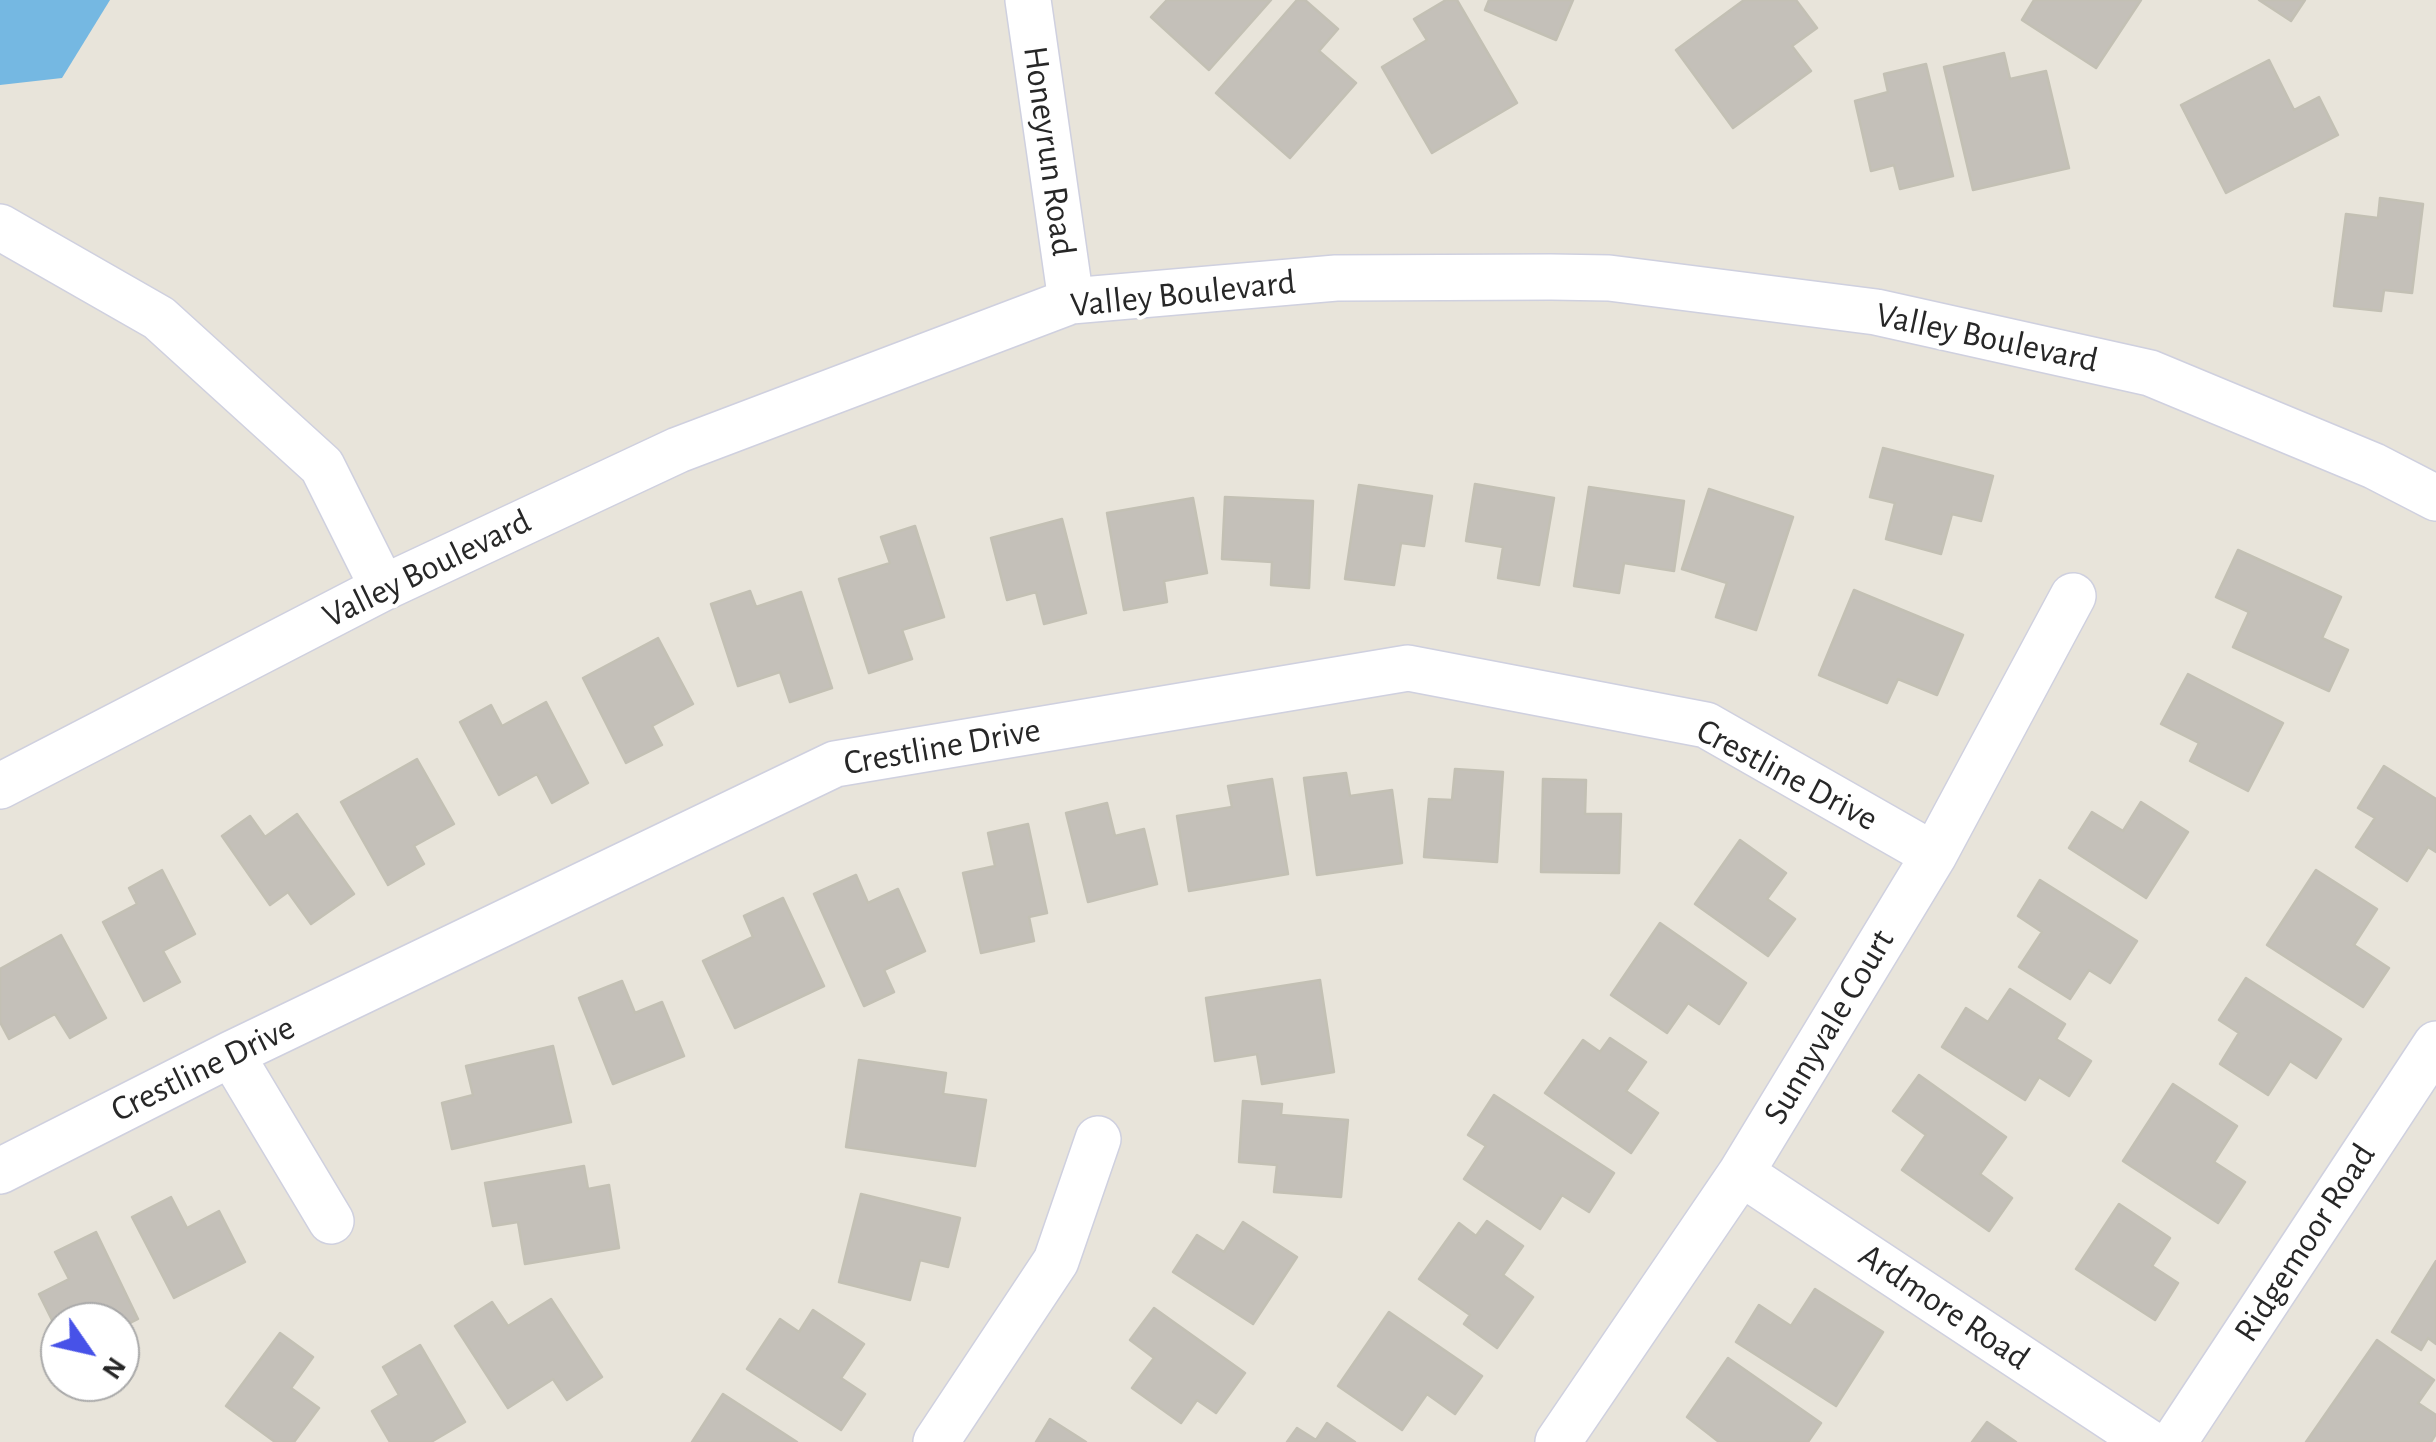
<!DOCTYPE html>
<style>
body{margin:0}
#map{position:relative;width:2436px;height:1442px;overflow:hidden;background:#e8e4da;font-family:"Alegreya Sans",sans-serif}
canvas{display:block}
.north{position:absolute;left:40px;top:1302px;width:100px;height:100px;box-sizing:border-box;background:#fff;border:2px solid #a9a9a9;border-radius:50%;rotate:124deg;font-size:28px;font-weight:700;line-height:40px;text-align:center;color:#272727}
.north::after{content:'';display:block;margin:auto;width:35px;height:45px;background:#4752e8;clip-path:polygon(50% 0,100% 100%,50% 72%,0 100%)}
</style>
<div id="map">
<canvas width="2436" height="1442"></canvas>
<div class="north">N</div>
</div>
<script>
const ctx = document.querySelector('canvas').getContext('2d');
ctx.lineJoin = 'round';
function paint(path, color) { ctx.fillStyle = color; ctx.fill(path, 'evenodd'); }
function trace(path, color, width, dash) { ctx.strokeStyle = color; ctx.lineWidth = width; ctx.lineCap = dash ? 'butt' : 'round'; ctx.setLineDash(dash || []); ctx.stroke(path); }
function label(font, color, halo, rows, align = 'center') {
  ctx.font = font + ' "Alegreya Sans",sans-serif'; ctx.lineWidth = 8; ctx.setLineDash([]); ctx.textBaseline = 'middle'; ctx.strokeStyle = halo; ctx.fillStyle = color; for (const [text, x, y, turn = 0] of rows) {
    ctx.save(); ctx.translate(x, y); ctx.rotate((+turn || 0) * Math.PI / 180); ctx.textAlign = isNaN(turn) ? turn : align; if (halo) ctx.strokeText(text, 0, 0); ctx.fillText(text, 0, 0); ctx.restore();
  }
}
const water = new Path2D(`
 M0 0H110L62 78 0 85Z`);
const building = new Path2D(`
 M1167 0H1271L1209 70 1151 17Z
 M1297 0H1305L1338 29 1319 51 1356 83 1290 158 1216 93Z
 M1446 0H1457L1517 103 1432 153 1382 67 1427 40 1414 19Z
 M1489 0H1573L1556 40 1485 10Z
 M1744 0H1796L1817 28 1792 46 1811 71 1733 128 1676 50Z
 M2034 0H2141L2096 68 2022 20Z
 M2259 0H2305L2291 21Z
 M2004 53 2010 79 2046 71 2069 168 1973 190 1944 67Z
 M2269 60 2294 110 2319 97 2338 135 2226 193 2181 105Z
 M1926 64 1953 176 1900 189 1894 165 1871 171 1855 101 1888 92 1884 74Z
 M2380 198 2423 204 2412 293 2384 290 2381 311 2334 306 2346 214 2378 218Z
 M1883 448 1993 476 1981 521 1952 514 1941 554 1886 539 1895 503 1870 497Z
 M1475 484 1554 498 1539 585 1498 578 1503 547 1466 541Z
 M1359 485 1432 496 1424 546 1401 543 1394 585 1345 579Z
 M1589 487 1684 501 1674 571 1624 563 1619 593 1574 586Z
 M1709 489 1793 517 1756 630 1716 617 1727 583 1682 569Z
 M1225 497 1313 501 1309 588 1271 585 1272 562 1222 559Z
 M1193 498 1207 573 1164 581 1167 602 1124 610 1107 513Z
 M1062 519 1086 613 1044 624 1036 592 1007 600 991 538Z
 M915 526 944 617 902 630 912 659 869 673 839 579 890 563 881 537Z
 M2238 550 2341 597 2322 638 2348 650 2329 691 2233 647 2249 612 2216 597Z
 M1854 590 1963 635 1937 695 1898 679 1887 703 1819 675Z
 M750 591 756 607 801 592 832 688 790 702 780 672 738 686 711 604Z
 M658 638 693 704 652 726 662 745 626 763 583 678Z
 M2188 674 2283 723 2248 791 2190 761 2199 743 2161 724Z
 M546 702 588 783 552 803 537 774 499 795 460 722 491 705 502 726Z
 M417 759 454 824 414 846 424 864 388 885 341 802Z
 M2384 766 2436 799V852L2428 847 2407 881 2356 847 2375 818 2358 808Z
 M1455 769 1503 772 1497 862 1424 857 1429 799 1452 800Z
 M1346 773 1350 796 1392 790 1402 863 1317 875 1304 778Z
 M1272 779 1288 874 1189 891 1177 816 1232 807 1228 786Z
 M1543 779 1586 780 1585 814H1621L1619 873 1541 872Z
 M2141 802 2188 832 2146 898 2069 848 2092 812 2123 831Z
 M1107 803 1115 836 1144 829 1157 884 1088 902 1066 813Z
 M297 814 354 894 311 924 288 892 270 905 222 836 250 816 265 837Z
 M1028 824 1047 913 1029 917 1034 941 981 953 963 873 995 866 988 833Z
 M1740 840 1786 873 1767 899 1795 919 1768 956 1695 904Z
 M162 870 195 934 163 951 180 982 144 1001 103 922 137 904 129 888Z
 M2316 870 2377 909 2354 945 2389 968 2363 1007 2267 945Z
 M856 875 868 903 898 889 925 951 884 970 894 992 864 1006 814 894Z
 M2040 880 2137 941 2110 983 2089 970 2070 999 2019 967 2042 932 2018 916Z
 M783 898 824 986 735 1028 703 961 753 937 744 916Z
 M1660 923 1746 983 1719 1024 1688 1003 1667 1033 1611 995Z
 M61 935 106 1018 70 1038 55 1014 9 1039 0 1022V969Z
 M2246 978 2341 1039 2316 1078 2290 1061 2268 1095 2220 1064 2239 1033 2219 1020Z
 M1320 980 1334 1072 1262 1084 1257 1054 1215 1061 1206 998Z
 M622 981 635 1013 662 1002 684 1056 613 1084 579 998Z
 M2010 989 2065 1024 2056 1039 2091 1061 2069 1096 2039 1077 2025 1100 1942 1047 1966 1008 1988 1022Z
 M1610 1038 1646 1062 1626 1091 1658 1113 1631 1153 1545 1093 1583 1040 1600 1052Z
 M553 1046 571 1122 452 1149 442 1103 473 1095 466 1066Z
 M859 1060 946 1073 943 1094 986 1100 975 1166 846 1147Z
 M1919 1075 2006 1137 1980 1174 2012 1198 1989 1231 1902 1170 1926 1135 1893 1111Z
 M2173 1084 2237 1126 2214 1162 2245 1182 2218 1223 2123 1161Z
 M1494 1095 1614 1173 1589 1212 1562 1195 1540 1229 1464 1179 1486 1146 1468 1135Z
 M1243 1101 1282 1104 1281 1115 1348 1120 1341 1197 1274 1192 1277 1165 1239 1162Z
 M584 1166 588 1189 609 1185 619 1248 525 1264 518 1222 493 1226 485 1183Z
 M861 1194 960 1218 948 1267 920 1260 910 1300 839 1282Z
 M171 1197 187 1228 219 1211 245 1262 174 1298 132 1217Z
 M2119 1204 2170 1238 2152 1266 2178 1283 2155 1320 2076 1269Z
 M1487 1221 1523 1246 1503 1275 1533 1297 1497 1348 1464 1324 1470 1315 1419 1279 1459 1223 1476 1236Z
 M1243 1222 1297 1257 1253 1324 1173 1272 1197 1235 1224 1252Z
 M96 1232 138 1319 120 1328V1322H60V1336L39 1294 69 1279 55 1252Z
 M2436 1261V1344L2428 1338 2421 1350 2392 1332Z
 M1815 1289 1883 1332 1836 1406 1736 1342 1759 1305 1791 1326Z
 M551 1299 602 1377 567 1400 553 1379 508 1408 455 1326 492 1302 508 1326Z
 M1154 1308 1245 1373 1216 1413 1197 1400 1181 1423 1132 1388 1154 1358 1130 1340Z
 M813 1310 864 1344 841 1378 865 1394 841 1430 747 1369 780 1319 799 1332Z
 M1389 1312 1482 1376 1455 1414 1427 1394 1402 1430 1338 1386Z
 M280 1333 313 1357 291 1388 319 1408 294 1442H275L226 1406Z
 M2377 1340 2434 1380 2418 1403 2436 1415V1434L2431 1442H2306Z
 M420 1345 465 1422 431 1442H390L372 1411 399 1395 383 1367Z
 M1728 1358 1821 1423 1808 1442H1719L1687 1417Z
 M723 1394 797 1442H692Z
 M1050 1419 1086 1442H1036Z
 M1987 1422 2016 1442H1972Z
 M1327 1423 1355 1442H1287L1297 1428 1316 1440Z`);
const minor = new Path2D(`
 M1028 0 1071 301
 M0 227 159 318 322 466 383 588
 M0 786 383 588 678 450 1071 301 1336 278 1551 277 1609 278 1876 312 2150 373 2374 466 2436 498
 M231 1054 331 1221
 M0 1171 231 1054 835 764 1408 668 1706 725 1934 855
 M1741 1173 2148 1442
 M936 1442 1056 1261 1098 1139
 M1558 1442 1741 1173 1934 855 2073 596
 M2174 1442 2436 1044`);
const streetNames = [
 ["Honeyrun Road",1049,151,82],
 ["Valley Boulevard",1183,294,-6],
 ["Valley Boulevard",1987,338,12],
 ["Valley Boulevard",427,569,-26],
 ["Crestline Drive",942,747,-10],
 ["Crestline Drive",1787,775,28],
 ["Sunnyvale Court",1829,1027,-59],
 ["Crestline Drive",203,1069,-26],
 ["Ridgemoor Road",2305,1243,-57],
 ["Ardmore Road",1944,1307,34]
];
paint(water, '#75b8e2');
paint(building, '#c4c0b9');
trace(building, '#c3c0b4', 2.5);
trace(minor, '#cfd0df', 48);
trace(minor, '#fff', 45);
label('35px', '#272727', '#fff', streetNames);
</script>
